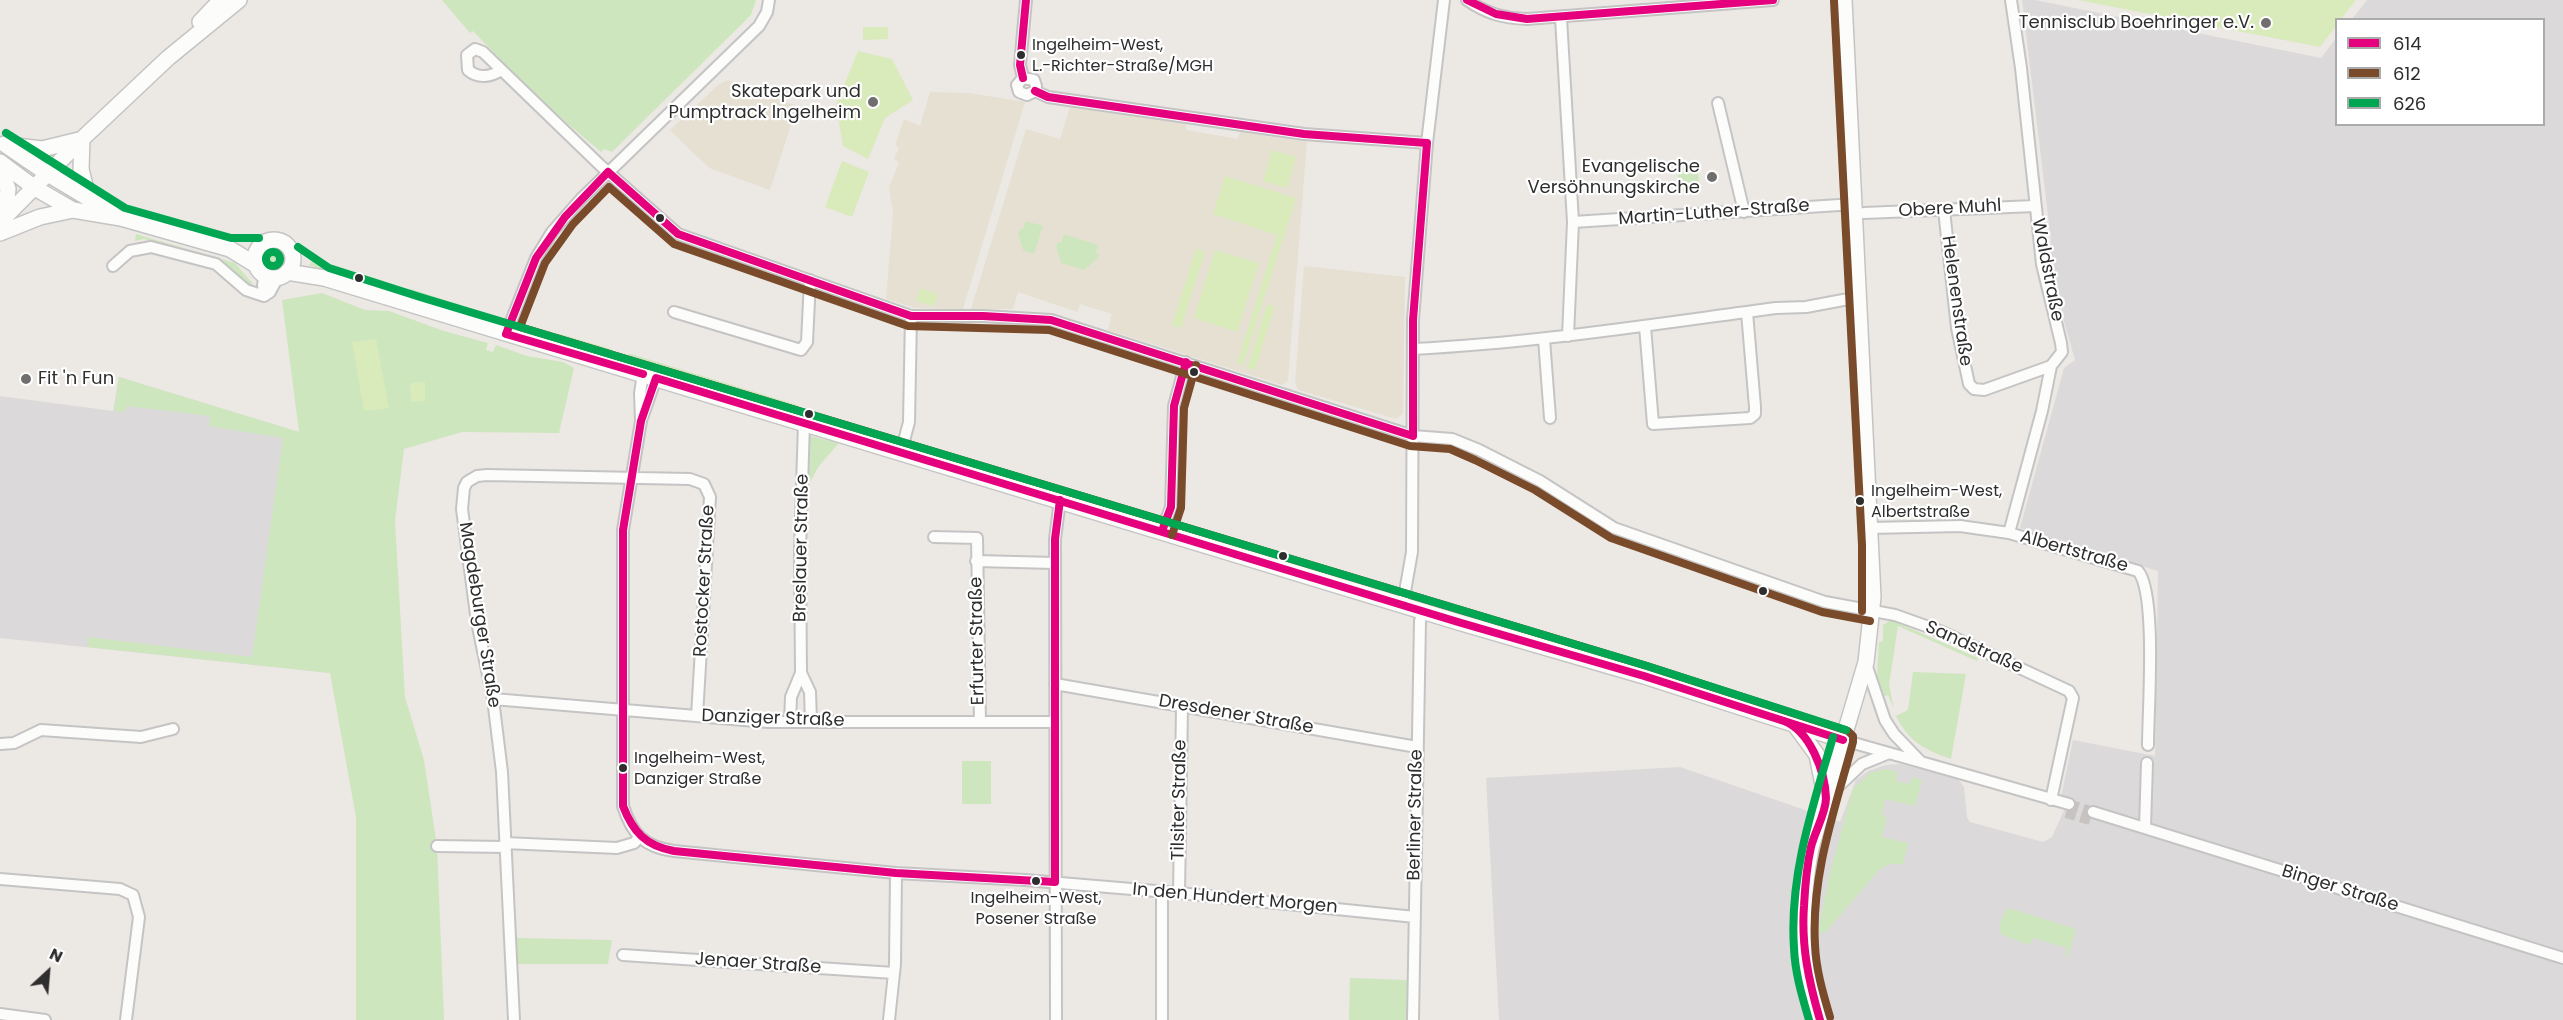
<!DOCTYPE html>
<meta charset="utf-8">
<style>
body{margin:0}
#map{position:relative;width:2563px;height:1020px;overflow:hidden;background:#ece8e4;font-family:Poppins,sans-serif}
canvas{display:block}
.legend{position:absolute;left:2335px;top:18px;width:210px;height:108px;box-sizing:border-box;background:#fff;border:2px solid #ababab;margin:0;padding:8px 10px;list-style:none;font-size:18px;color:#2e2e2e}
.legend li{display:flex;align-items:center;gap:12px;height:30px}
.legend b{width:30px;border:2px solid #ababab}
.north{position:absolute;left:18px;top:942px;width:60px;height:60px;-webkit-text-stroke:4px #fff;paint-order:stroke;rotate:26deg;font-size:16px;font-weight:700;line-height:24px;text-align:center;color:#2e2e2e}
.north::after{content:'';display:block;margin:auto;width:21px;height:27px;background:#2e2e2e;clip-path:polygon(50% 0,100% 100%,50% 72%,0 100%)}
</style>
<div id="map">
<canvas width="2563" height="1020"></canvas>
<ul class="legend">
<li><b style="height:8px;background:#e5007d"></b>614</li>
<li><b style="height:8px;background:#7a4b2a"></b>612</li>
<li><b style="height:8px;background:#00a651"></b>626</li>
</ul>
<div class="north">N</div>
</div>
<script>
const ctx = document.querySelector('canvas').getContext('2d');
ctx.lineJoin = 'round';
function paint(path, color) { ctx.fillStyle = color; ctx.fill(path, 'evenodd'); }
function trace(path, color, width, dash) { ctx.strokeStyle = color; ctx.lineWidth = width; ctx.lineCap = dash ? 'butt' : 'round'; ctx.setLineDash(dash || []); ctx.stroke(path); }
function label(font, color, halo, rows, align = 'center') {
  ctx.font = font + ' Poppins,sans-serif'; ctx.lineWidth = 4.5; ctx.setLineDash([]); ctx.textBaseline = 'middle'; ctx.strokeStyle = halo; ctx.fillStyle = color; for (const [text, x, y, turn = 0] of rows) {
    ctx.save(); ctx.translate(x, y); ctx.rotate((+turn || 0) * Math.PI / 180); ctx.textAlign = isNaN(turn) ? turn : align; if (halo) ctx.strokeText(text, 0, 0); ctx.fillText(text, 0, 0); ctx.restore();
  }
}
const industrial = new Path2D(`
 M2022 0H2035L2321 58 2336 38V124H2544V20L2352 19 2367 0H2563V1020H1499L1486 778 1680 767 1840 822 1856 780 1868 771 1886 765 1900 764 1958 779 1964 787 1967 817 1970 822 2043 842 2052 837 2069 799 2061 797 2073 740 2155 756 2158 571 2020 528 2064 368 2075 360 2048 265 2051 240Z
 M119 377 299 432 330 673 0 638V396L113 411Z`);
const education = new Path2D(`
 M728 80 797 106 770 190 709 168 670 130 719 84Z
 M930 92 969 93 1025 102 963 309 915 308 886 299 893 214 889 187 899 162 894 159 899 148 895 145 904 119 920 126Z
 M1070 107 1186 124V130L1238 139 1240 132 1307 142 1288 380 1282 385 1108 330 1112 314 1080 304 1077 312 1018 292 1013 309H971L1026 129 1060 139Z
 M1304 266 1405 277 1403 414 1396 419 1298 390 1295 382Z`);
const green = new Path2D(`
 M442 0H756L751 15 612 152 604 149 601 152 540 100 473 31 470 33Z
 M1698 164 1699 190 1679 191 1677 165Z
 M1026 221 1043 226 1034 254 1023 250 1018 233 1020 229H1023Z
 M136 234 235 263 253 284H247L222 263 144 239 135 241Z
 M1064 234 1098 245 1096 253 1099 254 1097 259 1084 270 1061 263 1056 246 1058 242 1061 243Z
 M264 258a10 10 0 1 1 20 0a10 10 0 1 1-20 0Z
 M314 259 384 281 383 286 363 285 309 265Z
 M411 289 463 306 491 321 438 309 407 294Z
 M322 293 365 310 389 311 444 331 488 343 486 350 493 352 496 345 527 356 563 362 574 368 559 433 462 432 404 449 395 521 405 697 424 760 437 846 444 1020H356V817L330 673 87 647 88 637 252 657 283 438 209 426 210 416 126 406 125 412 114 411 119 377 299 432 282 300Z
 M536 331 560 334 611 349 617 354 614 358 533 336Z
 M631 354 797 405 801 408 800 412 773 409 630 365 626 359 627 355Z
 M806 435 839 443 819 466 810 482H807Z
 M1891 620 1978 658 1977 661 1898 626 1889 685 1894 709 1888 695 1883 697 1877 677 1879 642 1883 641V625Z
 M1913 672 1966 674 1951 759C1925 750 1909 742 1896 716L1908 710Z
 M962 761H991V804H962Z
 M1886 769 1897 772 1896 781 1909 784 1912 777 1922 780 1915 806 1885 799 1882 815 1887 817 1882 837 1908 843 1903 864H1890L1879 870 1825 933 1818 932 1829 877 1853 789 1870 773Z
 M2009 908 2076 929 2068 956 2065 955 2067 948 2033 938 2030 945 2002 935 1999 930C2001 923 2002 913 2009 908Z
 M517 938 612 940 608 964H517Z
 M1350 978 1408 980V1020H1349Z`);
const pitch = new Path2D(`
 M2078 0H2356L2341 19 2336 20V26L2320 47Z
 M863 27H888V39L863 40Z
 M858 51 892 59 913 100 885 118 868 159 843 146 836 105Z
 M1272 150 1296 157 1287 188 1263 181Z
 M842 161 869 172 852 217 825 207Z
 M1225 176 1296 198 1243 365 1237 363 1277 235 1213 214Z
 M1196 249 1205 252 1181 328 1172 325Z
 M1215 250 1259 263 1237 332 1194 318Z
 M920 288 938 294 934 306 916 301Z
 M1267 304 1275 307 1255 370 1247 368Z
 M376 339 389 408 364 411 352 342Z
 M425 382V401L411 402 410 383Z`);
const streetTunnel = new Path2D(`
 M2069 804 2093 812
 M2066 813 2090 820`);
const street = new Path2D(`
 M1467 0C1487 14 1503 18 1527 19L1773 0
 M1561 18 1573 222 1568 336
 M501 70C491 77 478 79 468 70L467 55 475 49 483 52 601 166 678 234 911 316H983L1051 320 1413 436 1452 439 1479 450 1540 481 1614 528 1825 602 1895 615 1940 631 2069 691 2073 698 2051 800
 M1023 78 1020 65 1026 0
 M1023 78 1017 85 1019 92 1027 95 1035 91
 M1023 78 1034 80 1036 86 1035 91
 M1035 91 1048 97 1304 134 1427 143
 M1718 103 1744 212
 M1944 210 1957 328 1969 384 1974 389 1984 390 2051 366
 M1864 213 2035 206
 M1573 222 1855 204
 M113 266 130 251 151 247 216 264 246 290 264 296
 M264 296 270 292 278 277
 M264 296 263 285 265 275
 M674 312 801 350 807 342 810 280
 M1645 326 1653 424 1750 418 1755 414V407L1747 312
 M506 334 536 258 552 232 581 199 759 26 767 12 769 0
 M1544 339 1550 418
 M1413 349C1535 343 1655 324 1776 308L1806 307 1859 297
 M643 374 640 393 641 421 623 530V806C632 834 644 847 674 851L896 873 1025 880 1179 893 1415 917
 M642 418 656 378
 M901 452 909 422 911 316
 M1870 528 1960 526 2009 533 2138 571C2157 593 2148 712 2148 745
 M1162 531 1171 507 1174 406 1186 362
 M2009 533 2042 411 2051 366 2062 352 2061 343 2042 264 2021 68 2011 0
 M934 537 977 538 980 722
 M976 561 1055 563
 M1403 603 1412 552 1413 320 1427 143 1444 0
 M1866 664 1885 720 1894 734 1920 761
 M801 673 810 692 811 722
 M1055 684 1417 747
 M493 699 768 722H1055
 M790 722 791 697 801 673 800 550 804 423
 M1843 740 2069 804
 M0 744 14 743 41 730 141 737 173 729
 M1827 797 1862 764 1889 753
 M2093 812 2563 958
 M2145 828 2147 763
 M505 843 617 848 634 843 639 838
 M437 846 505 847
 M0 879 120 889 133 895 139 917 126 1020
 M1162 892V1020
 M1179 893 1182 708
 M623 955 894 973
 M0 1014 45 1020
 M514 1020 502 772 493 699 477 622 462 509 464 488 467 482 477 476 487 475 690 479 704 484 710 497 697 716
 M889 1020 895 964 896 873
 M1056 1020 1055 539 1060 500
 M1413 1020 1420 621 1424 610`);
const secondary = new Path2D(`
 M200 22 221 0
 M82 139 81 169 88 198
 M4 144 48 174 113 213
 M8 145 42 149 79 140
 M0 162 35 188 73 210 121 218 230 249 256 265
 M0 168 8 189 5 217
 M0 222 82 139 168 58 239 0
 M0 233 40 217 73 210
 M255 259a19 19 0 1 1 38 0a19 19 0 1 1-38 0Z
 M287 272 324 278 1458 622 1644 676 1843 740
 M1795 725 1817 755 1825 795
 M1820 1020C1800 965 1800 905 1811 848L1866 662 1873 597 1844 0`);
const bus1 = new Path2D(`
 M1467 0 1496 14 1527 19 1773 0
 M1023 78 1020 65 1026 0
 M1035 91 1048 97 1304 134 1427 143
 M608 172 678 234 911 316H983L1051 320 1413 436
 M506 334 536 258 565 217 608 172
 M506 334 643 374
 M1413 436V320L1427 143
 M1162 531 1171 507 1174 406 1186 362
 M1784 721C1810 731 1825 771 1826 798 1826 813 1815 831 1811 847 1807 865 1805 887 1804 906 1801 946 1809 982 1820 1020
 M1055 882 896 873 674 851C646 846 633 832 623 806V530L641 421 656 378 1458 622 1644 676 1843 740
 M1055 882V539L1060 500`);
const bus2 = new Path2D(`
 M1834 1 1862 545V611
 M1172 535 1181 508 1184 408 1196 365
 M1830 1017C1823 993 1816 970 1815 945 1811 875 1835 809 1853 742V736L1848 731 1647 666 520 327 545 263 573 224 609 187 674 244 908 326 1049 330 1410 446 1450 449 1475 460 1535 490 1611 538 1822 612 1870 621`);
const bus3 = new Path2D(`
 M6 133 125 208 231 238H259
 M298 247 329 268 420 297 1647 666 1846 730
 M266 259a7 7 0 1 1 14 0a7 7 0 1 1-14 0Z
 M1809 1020C1802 996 1795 973 1794 948 1789 876 1813 805 1833 737`);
const markers = [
 [2266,23,6,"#706f6e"],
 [1021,55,5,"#2e2e2e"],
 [873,102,6,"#706f6e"],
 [1712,177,6,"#706f6e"],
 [660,218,5,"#2e2e2e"],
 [359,278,5,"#2e2e2e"],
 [1194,372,5,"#2e2e2e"],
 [26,379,6,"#706f6e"],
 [809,414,5,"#2e2e2e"],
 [1860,501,5,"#2e2e2e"],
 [1283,556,5,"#2e2e2e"],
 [1763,591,5,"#2e2e2e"],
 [623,768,5,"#2e2e2e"],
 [1036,881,5,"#2e2e2e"]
];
const busNames = [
 ["Ingelheim-West,",1032,46],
 ["L.-Richter-Straße/MGH",1032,67],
 ["Ingelheim-West,",1871,492],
 ["Albertstraße",1871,513],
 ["Ingelheim-West,",634,759],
 ["Danziger Straße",634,780],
 ["Ingelheim-West,",1036,899,"center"],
 ["Posener Straße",1036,920,"center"]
];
const poiNames = [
 ["Tennisclub Boehringer e.V.",2254,23],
 ["Skatepark und",861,92],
 ["Pumptrack Ingelheim",861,113],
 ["Evangelische",1700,167],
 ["Versöhnungskirche",1700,188],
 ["Fit 'n Fun",38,379,"left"]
];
const streetNames = [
 ["Obere Muhl",1950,209,-3],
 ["Martin-Luther-Straße",1714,213,-4],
 ["Waldstraße",2047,270,79],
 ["Helenenstraße",1956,301,82],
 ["Breslauer Straße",802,548,-89],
 ["Albertstraße",2074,552,16],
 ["Rostocker Straße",705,581,-87],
 ["Magdeburger Straße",479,615,81],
 ["Erfurter Straße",978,641,-91],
 ["Sandstraße",1974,648,24],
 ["Dresdener Straße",1236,715,10],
 ["Danziger Straße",773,719,2],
 ["Tilsiter Straße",1180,800,-89],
 ["Berliner Straße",1416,815,-89],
 ["Binger Straße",2340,889,17],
 ["In den Hundert Morgen",1235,899,5],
 ["Jenaer Straße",758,964,4]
];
paint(industrial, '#dcd9db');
paint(education, '#e6e0d3');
paint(green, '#cee6be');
paint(pitch, '#d9eabb');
trace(streetTunnel, '#c6c3c0', 10, [10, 5]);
trace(street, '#c5c4c5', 14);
trace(secondary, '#c5c4c5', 18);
trace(street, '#fcfcfb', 10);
trace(secondary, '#fcfcfb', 15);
trace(bus1, '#e5007d', 8);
trace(bus2, '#7a4b2a', 8);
trace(bus3, '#00a651', 8);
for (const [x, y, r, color] of markers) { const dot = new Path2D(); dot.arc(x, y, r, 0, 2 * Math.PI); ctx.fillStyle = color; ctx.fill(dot); trace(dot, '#fff', 2); }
label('16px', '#2e2e2e', '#fff', busNames, 'left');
label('18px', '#2e2e2e', '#fff', poiNames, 'right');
label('18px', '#2e2e2e', '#fff', streetNames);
</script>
